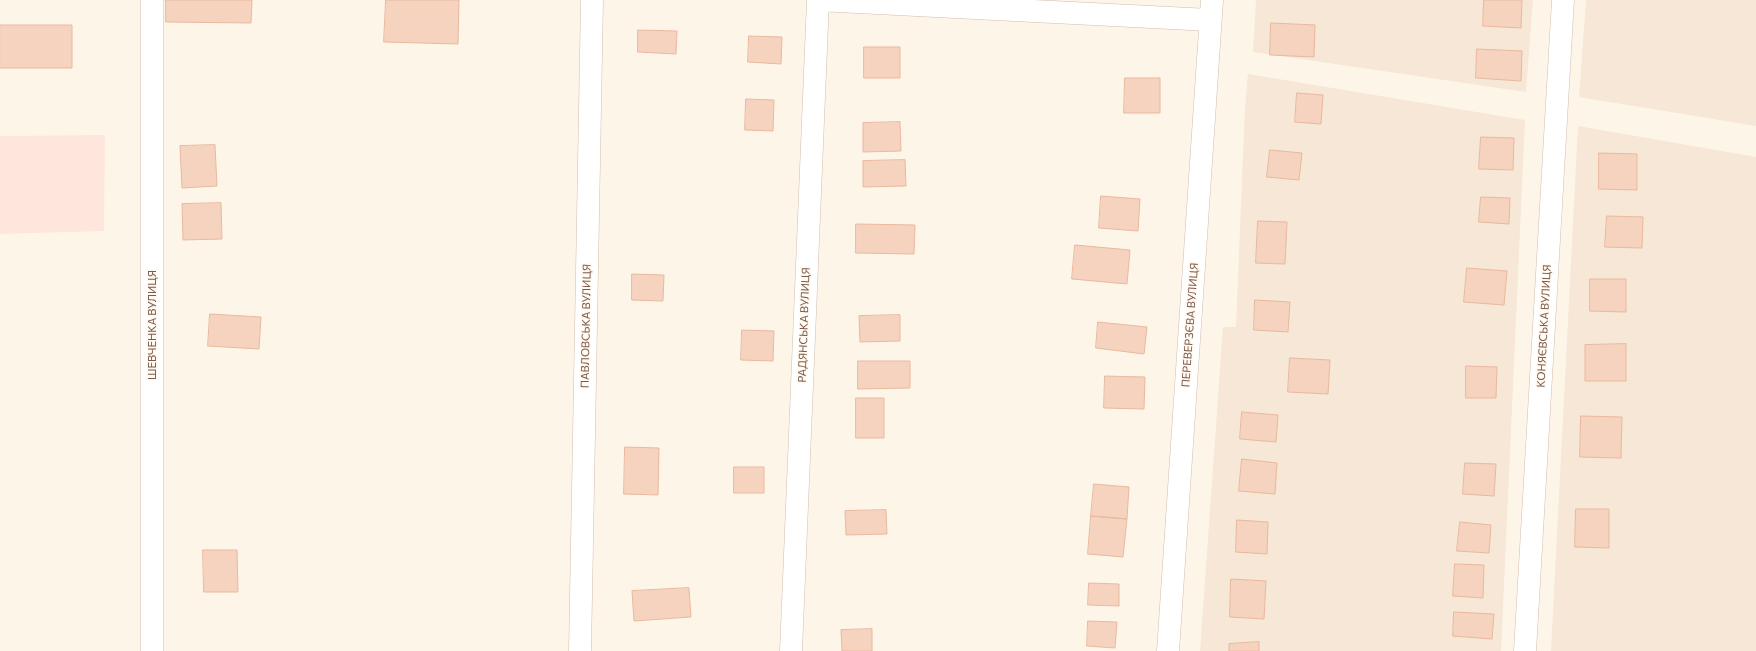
<!DOCTYPE html>
<meta charset="utf-8">
<style>
body{margin:0}
canvas{display:block;background:#fef5e9}
</style>
<canvas width="1756" height="651"></canvas>
<script>
const ctx = document.querySelector('canvas').getContext('2d');
ctx.lineJoin = 'round';
function paint(path, color) { ctx.fillStyle = color; ctx.fill(path, 'evenodd'); }
function trace(path, color, width, dash) { ctx.strokeStyle = color; ctx.lineWidth = width; ctx.lineCap = dash ? 'butt' : 'round'; ctx.setLineDash(dash || []); ctx.stroke(path); }
function label(font, color, halo, rows, align = 'center') {
  ctx.font = font + ' Commissioner,sans-serif'; ctx.lineWidth = 3; ctx.setLineDash([]); ctx.textBaseline = 'middle'; ctx.strokeStyle = halo; ctx.fillStyle = color; for (const [text, x, y, turn = 0] of rows) {
    ctx.save(); ctx.translate(x, y); ctx.rotate((+turn || 0) * Math.PI / 180); ctx.textAlign = isNaN(turn) ? turn : align; if (halo) ctx.strokeText(text, 0, 0); ctx.fillText(text, 0, 0); ctx.restore();
  }
}
const residential = new Path2D(`
 M1256 0H1533L1526 92 1253 52Z
 M1586 0H1756V126L1579 97Z
 M1248 74 1525 120 1501 651H1200L1223 327H1236L1245 107Z
 M1578 126 1756 157V651H1551Z`);
const commercial = new Path2D(`
 M105 135 104 231 0 234V136Z`);
const building = new Path2D(`
 M166 0H252L251 23 166 22Z
 M386 0H459L458 44 384 42Z
 M1484 0H1522L1521 28 1483 26Z
 M1271 23 1315 25 1314 57 1270 55Z
 M0 25H72V68H0Z
 M638 30 677 31 676 54 638 52Z
 M749 36 782 37 781 64 748 62Z
 M864 47H900V78H864Z
 M1477 49 1522 51 1521 81 1476 78Z
 M1125 78H1160V113H1124Z
 M1297 93 1323 95 1321 124 1295 122Z
 M746 99 774 100 773 131 745 130Z
 M900 122 901 151 863 152V123Z
 M1481 137 1514 138 1513 170 1479 169Z
 M215 145 217 186 182 188 180 146Z
 M1270 150 1302 153 1299 180 1267 177Z
 M1599 153 1637 154V190L1599 189Z
 M905 160 906 186 863 187V161Z
 M1101 196 1140 199 1138 231 1099 228Z
 M1481 197 1510 198 1509 224 1479 222Z
 M221 203 222 239 183 240 182 204Z
 M1607 216 1643 217 1642 248 1605 247Z
 M1258 221 1287 222 1285 264 1256 263Z
 M856 224 915 225 914 254 856 253Z
 M1075 245 1130 250 1127 284 1072 279Z
 M1467 268 1507 271 1504 305 1464 302Z
 M632 274 664 275 663 301 632 300Z
 M1590 279H1626V312L1590 311Z
 M1255 300 1290 302 1288 332 1254 330Z
 M210 314 261 317 259 349 208 346Z
 M900 315V341L860 342 859 316Z
 M1098 322 1147 327 1144 354 1096 348Z
 M742 330 774 331 773 361 741 360Z
 M1626 344V381H1585V345Z
 M1290 358 1330 360 1328 394 1288 392Z
 M858 361H910V388L858 389Z
 M1466 366 1497 367 1496 398H1466Z
 M1105 376 1145 377 1144 409 1104 408Z
 M856 398H884V438H856Z
 M1242 412 1278 415 1276 442 1240 439Z
 M1581 416 1622 417 1621 458 1580 457Z
 M625 447 659 448 658 495 624 494Z
 M1242 459 1277 463 1275 494 1239 491Z
 M1465 463 1496 464 1494 496 1463 494Z
 M734 467H764V493H734Z
 M1094 484 1129 487 1127 519 1091 516Z
 M1576 509H1609V548L1575 547Z
 M886 510 887 534 846 535 845 511Z
 M1091 516 1127 519 1123 557 1088 554Z
 M1237 520 1268 522 1267 554 1236 552Z
 M1460 522 1491 525 1489 553 1457 551Z
 M203 550H237L238 592H204Z
 M1455 564 1484 565 1483 598 1453 596Z
 M1231 579 1266 581 1264 619 1230 617Z
 M1089 583 1119 584V606L1088 605Z
 M689 588 691 617 634 621 632 591Z
 M1454 612 1494 614 1492 639 1453 636Z
 M1088 621 1117 622 1115 648 1087 646Z
 M872 629V651H842L841 630Z
 M1259 642V651H1229V644Z`);
const minor = new Path2D(`
 M152 0V651
 M818 0 1210 20
 M580 651 592 0
 M791 651 818 0
 M1168 651 1212 0
 M1525 651 1563 0`);
const streetNames = [
 ["ШЕВЧЕНКА ВУЛИЦЯ",152,325,-90],
 ["РАДЯНСЬКА ВУЛИЦЯ",804,325,-88],
 ["ПЕРЕВЕРЗЄВА ВУЛИЦЯ",1190,325,-86],
 ["ПАВЛОВСЬКА ВУЛИЦЯ",586,326,-89],
 ["КОНЯЄВСЬКА ВУЛИЦЯ",1544,326,-87]
];
paint(residential, '#f6e7d6');
paint(commercial, '#fee6dc');
paint(building, '#f5d3be');
trace(building, '#e9b99e', 1);
trace(minor, '#d2bdad', 23);
trace(minor, '#fff', 22);
label('11px', '#7b5b4a', '#fff9f1', streetNames);
</script>
